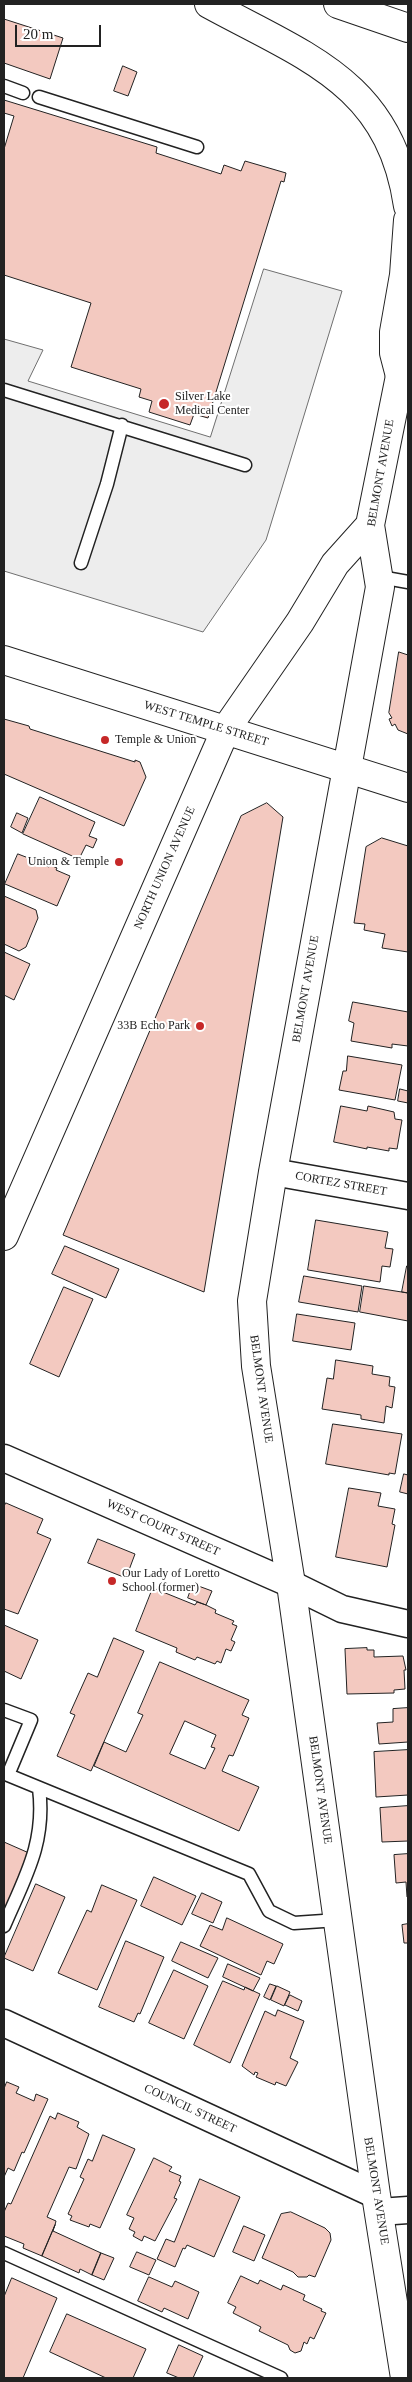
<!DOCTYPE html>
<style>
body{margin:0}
#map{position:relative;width:412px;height:2382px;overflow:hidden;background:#fff;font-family:Georgia,serif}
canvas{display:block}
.frame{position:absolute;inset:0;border:5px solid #222;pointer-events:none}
.scale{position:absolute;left:15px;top:25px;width:86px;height:22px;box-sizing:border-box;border:2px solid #222;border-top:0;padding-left:6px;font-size:15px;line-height:18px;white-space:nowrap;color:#222;-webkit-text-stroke:4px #fff;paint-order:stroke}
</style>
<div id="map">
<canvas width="412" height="2382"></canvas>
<div class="frame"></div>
<div class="scale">20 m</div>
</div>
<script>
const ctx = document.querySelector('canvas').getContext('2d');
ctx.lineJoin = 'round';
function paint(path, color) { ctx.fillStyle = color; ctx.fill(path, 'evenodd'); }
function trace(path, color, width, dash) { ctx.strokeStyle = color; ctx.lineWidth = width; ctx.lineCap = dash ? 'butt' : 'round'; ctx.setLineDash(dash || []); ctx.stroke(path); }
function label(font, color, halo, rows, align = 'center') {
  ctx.font = font + ' Georgia,serif'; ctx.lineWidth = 4; ctx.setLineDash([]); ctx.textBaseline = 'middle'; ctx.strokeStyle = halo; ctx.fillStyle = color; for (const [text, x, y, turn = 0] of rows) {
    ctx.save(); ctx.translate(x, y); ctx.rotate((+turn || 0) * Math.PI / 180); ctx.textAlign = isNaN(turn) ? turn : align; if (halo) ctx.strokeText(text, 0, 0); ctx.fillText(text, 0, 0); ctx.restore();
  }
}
const parking = new Path2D(`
 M264 269 342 291 266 540 203 632 4 571V339L43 350 28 381 210 437Z`);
const building = new Path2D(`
 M4 19 63 38 50 79 4 63Z
 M123 66 137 72 128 96 114 91Z
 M4 100 157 147 156 153 221 174 224 165 241 171 245 161 286 173 284 182 281 181 208 418 194 414 190 425 149 412 152 401 139 397 141 389 71 367 91 303 4 275V149L14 116 4 113Z
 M399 652 408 655V734L398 730 395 724 392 726 389 719 392 718 389 713Z
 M4 719 29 726 30 729 135 762V760L140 762 146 777 124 826 4 774Z
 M40 797 95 822 89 836 97 839 93 848 86 845 79 859 23 834Z
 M267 803 283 817 204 1292 63 1235 241 816Z
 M17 813 28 818 22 833 11 827Z
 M382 838 408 846V952L382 948 385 934 364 930 365 924 354 923 366 847Z
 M18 854 31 859 33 857 39 859 37 862 49 867 50 865 57 868 56 870 70 876 57 906 5 884Z
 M4 896 36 910 38 918 26 947 19 951 4 944Z
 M4 952 30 964 14 1000 4 995Z
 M353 1002 408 1012V1046L392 1044V1048L351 1041 354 1023 349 1021Z
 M348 1056 402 1065 395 1100 339 1090 343 1071H346Z
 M400 1089 408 1091V1103L398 1101Z
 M341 1106 367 1111 368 1106 394 1112 395 1119 402 1120 397 1149 389 1148V1151L367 1147V1149L334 1142Z
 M316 1220 388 1232 385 1248 393 1249 390 1267 382 1266 380 1282 308 1270Z
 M65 1246 119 1269 106 1298 52 1274Z
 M407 1266H408V1293L402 1292Z
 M304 1276 362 1286 358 1312 299 1302Z
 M364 1286 408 1293V1321L360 1312Z
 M64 1287 93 1299 59 1377 30 1364Z
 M297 1314 355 1323 351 1350 293 1341Z
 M336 1360 373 1366 372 1374 390 1377 389 1386 395 1387 392 1408 386 1406 384 1423 361 1419V1415L322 1409 327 1378 333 1379Z
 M333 1424 402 1434 395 1474 389 1473V1475L326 1464Z
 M404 1474 408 1475V1494L400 1492Z
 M349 1488 381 1493 378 1506 395 1509 392 1524 395 1525 387 1567 336 1557Z
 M6 1503 43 1519 37 1533 51 1539 18 1614 4 1609V1507Z
 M98 1539 135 1554 126 1578 88 1563Z
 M193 1584 212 1591 206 1605 188 1598Z
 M153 1588 195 1605 197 1602 206 1605 216 1610 215 1613 234 1621 232 1624 237 1626 231 1640 235 1642 231 1651 226 1649 221 1663 217 1661 215 1664 197 1657 195 1660 176 1652 177 1648 136 1631Z
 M4 1625 38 1640 21 1679 4 1671Z
 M114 1638 144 1651 91 1771 57 1756 75 1715 70 1713 88 1673 97 1677Z
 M367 1648V1650H374V1657L403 1656 406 1670H404L405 1689 394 1690V1693L347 1694 345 1649Z
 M160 1662 249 1700 242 1715 249 1718 233 1756 229 1755 222 1771 259 1787 239 1831 94 1766 104 1742 126 1752 143 1715 138 1713ZM185 1721 216 1735 211 1747 215 1748 205 1769 170 1754Z
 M408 1708V1742L379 1744 377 1723 393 1722V1709Z
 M408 1750V1795L376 1797 374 1752Z
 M408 1806V1841L382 1842 380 1808Z
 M4 1842 29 1853 4 1911Z
 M408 1854V1897H407L406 1882 396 1883 394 1855Z
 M154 1877 196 1896 182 1925 141 1906Z
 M36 1884 65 1897 33 1971 4 1958Z
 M102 1885 137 1900 97 1990 58 1973 87 1910 91 1912Z
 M202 1893 222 1902 213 1923 192 1914Z
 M227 1918 283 1944 274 1964 267 1961 261 1975 200 1946 210 1925 222 1930Z
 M408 1924V1943H404L402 1925Z
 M126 1941 164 1957 140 2014 138 2013 134 2022 99 2007Z
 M181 1942 218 1958 208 1978 172 1961Z
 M228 1964 260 1978 253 1991 223 1977Z
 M174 1970 208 1986 184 2039 149 2023Z
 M223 1981 244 1990 245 1987 260 1994 230 2063 194 2045Z
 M270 1984 276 1986 270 2000 264 1997Z
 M277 1986 290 1992 284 2006 271 2000Z
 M290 1995 302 2001 298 2011 285 2005Z
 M278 2010 304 2021 290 2058 298 2062 286 2086 276 2082 275 2085 256 2077 258 2073 255 2072 254 2075 242 2066 265 2011 275 2016Z
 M7 2082 19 2087 16 2093 34 2101 36 2094 48 2099 24 2153 22 2152 14 2171 8 2168 4 2177V2089Z
 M58 2113 79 2122 77 2127 89 2134 76 2169 69 2167 47 2217 56 2221 55 2225 42 2256 23 2248 24 2244 4 2236V2212L8 2203 11 2204 50 2116 55 2119Z
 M103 2135 135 2149 100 2228 90 2224 89 2227 70 2220 72 2216 68 2214 84 2179 80 2177 88 2159 92 2161Z
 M154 2158 172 2167 169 2171 181 2176 179 2181 181 2182 174 2198 177 2199 155 2241 144 2236 142 2241 133 2236 135 2232 129 2229 134 2218 127 2215Z
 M200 2179 240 2197 214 2257 187 2245 185 2249 183 2248 175 2267 157 2259 166 2239 174 2242Z
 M291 2212 325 2228 330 2233 331 2240 315 2277 309 2275 307 2277H298L293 2272 262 2258 281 2214Z
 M55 2225 53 2231 101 2253 92 2275 80 2269 79 2273 42 2256Z
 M244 2226 265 2235 254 2261 233 2252Z
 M137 2252 156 2260 149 2275 130 2267Z
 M101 2253 114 2258 104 2280 92 2275Z
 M241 2276 258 2284 260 2280 281 2290 283 2285 305 2295 303 2300 322 2309 321 2311 326 2313 314 2339 310 2337 307 2344 304 2342 301 2351 295 2353 290 2350 288 2345 259 2331 261 2327 233 2313 236 2307 228 2303Z
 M149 2277 172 2287 175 2281 199 2292 188 2319 164 2308 162 2312 138 2301Z
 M12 2278 57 2298 23 2378H4V2297Z
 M67 2314 146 2349 133 2378H106L50 2352Z
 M179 2345 203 2356 193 2378H179L167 2373Z`);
const service = new Path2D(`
 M4 86 23 93
 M39 97 197 147
 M4 390 245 465
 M81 563 107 484 122 425
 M380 577 408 582
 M4 1710 31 1720 8 1775 249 1874 269 1911 294 1923 338 1920
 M4 1926C25 1877 46 1843 39 1788
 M4 2253 281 2378`);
const minor = new Path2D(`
 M273 1172 408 1196
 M4 1458 291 1584 342 1609 408 1624
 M4 2023 376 2195
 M379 2212 408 2210`);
const tertiary = new Path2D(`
 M347 768 273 1172 252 1301 256 1366 291 1584 376 2195 405 2378
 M4 1236 226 729`);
const secondary = new Path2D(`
 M4 660 408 788
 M226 729 300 622 335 564 370 525
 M347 768 380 587 370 525 400 376`);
const motorway = new Path2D(`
 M209 4C306 57 390 83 408 206
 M338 4 408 28
 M400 376 394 353V332L404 275 408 220`);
const markers = [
 [164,404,6,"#c62828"],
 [105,740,5,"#c62828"],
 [119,862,5,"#c62828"],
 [200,1026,5,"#c62828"],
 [112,1581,5,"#c62828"]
];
const poiNames = [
 ["Silver Lake",175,397],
 ["Medical Center",175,411],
 ["Temple & Union",115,740],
 ["Union & Temple",109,862,"right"],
 ["33B Echo Park",190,1026,"right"],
 ["Our Lady of Loretto",122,1574],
 ["School (former)",122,1588]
];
const streetNames = [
 ["BELMONT AVENUE",381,473,-80],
 ["WEST TEMPLE STREET",206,724,17],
 ["NORTH UNION AVENUE",165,868,-66],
 ["BELMONT AVENUE",306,989,-80],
 ["CORTEZ STREET",341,1184,10],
 ["BELMONT AVENUE",261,1389,82],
 ["WEST COURT STREET",163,1528,24],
 ["BELMONT AVENUE",320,1790,82],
 ["COUNCIL STREET",190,2109,25],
 ["BELMONT AVENUE",376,2191,81]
];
paint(parking, '#ededed');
trace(parking, '#6f6f6f', 1);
paint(building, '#f3c9c0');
trace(building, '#222', 1);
trace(service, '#222', 15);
trace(minor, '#222', 29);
trace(tertiary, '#222', 30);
trace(secondary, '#222', 30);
trace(motorway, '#222', 30);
trace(service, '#fff', 12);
trace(minor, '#fff', 26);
trace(tertiary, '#fff', 28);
trace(secondary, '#fff', 28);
trace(motorway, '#fff', 28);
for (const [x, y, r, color] of markers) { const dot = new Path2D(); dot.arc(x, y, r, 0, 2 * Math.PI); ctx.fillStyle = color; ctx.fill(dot); trace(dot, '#fff', 2); }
label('12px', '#222', '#fff', poiNames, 'left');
label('12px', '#222', '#fff', streetNames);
</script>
